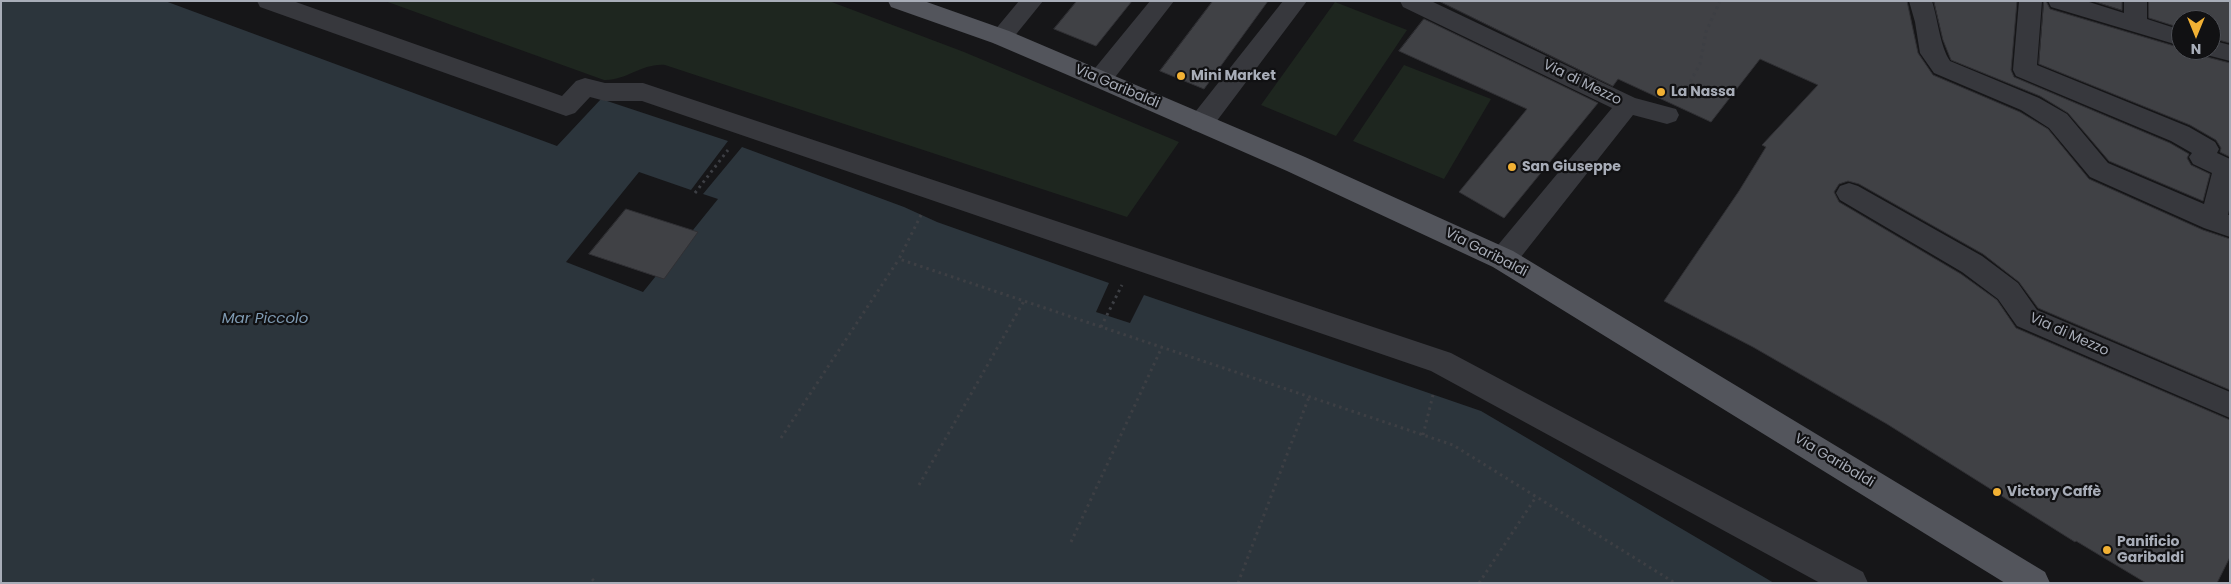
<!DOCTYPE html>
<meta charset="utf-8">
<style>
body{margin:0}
#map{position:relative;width:2231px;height:584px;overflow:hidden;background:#161618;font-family:Poppins,sans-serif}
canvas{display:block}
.frame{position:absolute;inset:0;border:2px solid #a8adb8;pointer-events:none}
.north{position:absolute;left:2171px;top:10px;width:50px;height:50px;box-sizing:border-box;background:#111113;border:1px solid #4d4f55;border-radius:50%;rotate:180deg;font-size:14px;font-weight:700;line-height:20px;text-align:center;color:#a8adb8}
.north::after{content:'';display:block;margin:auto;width:18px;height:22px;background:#f2b134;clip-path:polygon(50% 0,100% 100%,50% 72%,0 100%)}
</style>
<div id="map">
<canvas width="2231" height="584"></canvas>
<div class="frame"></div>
<div class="north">N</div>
</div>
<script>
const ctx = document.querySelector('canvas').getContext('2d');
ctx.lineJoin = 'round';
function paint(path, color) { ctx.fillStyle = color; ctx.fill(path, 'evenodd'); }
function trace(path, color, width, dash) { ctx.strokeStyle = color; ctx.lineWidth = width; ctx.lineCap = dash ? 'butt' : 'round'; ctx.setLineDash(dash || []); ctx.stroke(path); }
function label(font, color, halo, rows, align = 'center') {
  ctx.font = font + ' Poppins,sans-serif'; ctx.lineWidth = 4.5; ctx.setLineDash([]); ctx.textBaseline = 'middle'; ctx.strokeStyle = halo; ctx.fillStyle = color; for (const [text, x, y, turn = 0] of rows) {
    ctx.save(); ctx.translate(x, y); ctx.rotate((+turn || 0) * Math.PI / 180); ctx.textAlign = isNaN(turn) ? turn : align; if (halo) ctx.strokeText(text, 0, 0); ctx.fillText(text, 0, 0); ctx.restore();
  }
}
const green = new Path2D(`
 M385 1H829L964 52 1179 142 1127 217 665 65C642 63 626 81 604 80Z
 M1335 2 1407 30 1336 136 1261 105Z
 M1404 65 1491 99 1444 179 1353 141Z`);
const water = new Path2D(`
 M1 1H165L557 146 601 99 728 141 691 190 639 172 566 262 643 292 718 199 703 194 742 147 904 207 937 222 1109 283 1096 312 1130 323 1144 295 1481 411 1774 583H1Z`);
const building = new Path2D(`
 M1077 1H1132L1096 46 1054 29Z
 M1213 1H1268L1204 89 1160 71Z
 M1439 1H1907L1918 53 1933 75 2020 112 2048 129 2089 179 2203 230 2230 239V390L2038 308 2019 282 1983 254 1859 184 1848 181 1839 184 1834 192 1839 202 1961 274 1997 300 2016 328 2230 420V557L2217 583H2146L2076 541 2075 542 1887 424 1753 347 1664 301 1739 191 1766 147 1762 145 1818 85 1760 59 1711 122 1618 79 1613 86Z
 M1934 1H2017L2011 70 2014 77 2170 143 2189 154 2187 158 2191 165 2210 174 2203 201 2109 161 2068 113 2040 96 1951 60 1943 40Z
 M2044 1H2046L2050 9 2181 48V50H2198L2203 56 2230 63V157L2220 152 2221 148 2216 140 2190 125 2039 64Z
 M2093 1H2122V10Z
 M2149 1H2230V43L2211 38V20H2181V28L2149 18Z
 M1424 19 1598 103 1504 218 1459 192 1527 109 1399 51Z
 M626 209 698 232 664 279 589 254Z`);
const path = new Path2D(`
 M1684 93 1700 64 1706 32 1720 1
 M695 193 728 150
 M921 215 899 259 1453 445 1675 583
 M1101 327 1122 285
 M1423 435 1433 395
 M781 438 899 259
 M919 485 1024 301
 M1071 542 1162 347
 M592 579 596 583
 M1238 583 1309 397
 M1479 583 1536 497`);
const minor = new Path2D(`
 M257 1H293L562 96 576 81 585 78 605 83H643L1451 353 1863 572 1868 583H1820L1431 371 642 101H605L590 97 575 113 566 116 260 7Z
 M1019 1H1043L1009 43 1001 45 993 43 989 37Z
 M1150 1H1174L1109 85 1100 88 1091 85 1088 79 1091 73Z
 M1283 1H1307L1210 130 1201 132 1192 130 1189 123 1192 116Z
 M1400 1H1431L1635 98 1676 109 1679 115 1676 121 1667 124 1633 115 1513 267 1503 270 1493 267 1490 259 1493 251 1612 108 1403 7Z
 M1909 1H1932C1938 20 1940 46 1950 61L2039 98 2067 114 2108 163 2204 204 2212 173 2193 164 2189 157 2192 153 2171 141 2016 76 2013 70 2019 1H2042L2037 65 2189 127 2215 142 2219 149 2217 153 2230 159V206L2228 215H2230V237L2204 228 2090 177 2049 128 2021 110 1934 73 1920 53 1915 22Z
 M2048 1H2086L2124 13V1H2147V19L2181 30V46L2051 7Z
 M2211 40 2230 45V61L2203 54 2200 50H2211Z
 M1849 183 1858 186 1982 256 2018 283 2037 310 2230 392V418L2017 326 1998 299 1962 272 1840 200 1836 193 1840 186Z`);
const major = new Path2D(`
 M888 1H924L1009 31 1305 157 1513 251 2045 572 2050 583H2005L1493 267 1287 171 1091 85 993 43 891 7Z`);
const markers = [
 [1181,76,5,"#f2b134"],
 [1661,92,5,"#f2b134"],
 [1512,167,5,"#f2b134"],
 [1997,492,5,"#f2b134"],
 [2107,550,5,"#f2b134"]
];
const poiNames = [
 ["Mini Market",1191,76],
 ["La Nassa",1671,92],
 ["San Giuseppe",1522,167],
 ["Victory Caffè",2007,492],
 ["Panificio",2117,542],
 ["Garibaldi",2117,558]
];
const streetNames = [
 ["Via di Mezzo",1582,83,26],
 ["Via Garibaldi",1117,87,23],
 ["Via Garibaldi",1486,253,27],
 ["Via di Mezzo",2069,335,24],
 ["Via Garibaldi",1834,461,31]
];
const waterNames = [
 ["Mar Piccolo",265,319]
];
paint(green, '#1e261f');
paint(water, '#2c353c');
paint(building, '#404145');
trace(building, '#303034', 1);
trace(path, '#3d3f44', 3, [2.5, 4]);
paint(minor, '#37383d');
paint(major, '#53555c');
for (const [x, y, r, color] of markers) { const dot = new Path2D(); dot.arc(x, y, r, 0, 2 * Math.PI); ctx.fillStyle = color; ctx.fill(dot); trace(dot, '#111113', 2); }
label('bold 14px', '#a8adb8', '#111113', poiNames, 'left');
label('14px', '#a8adb8', '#111113', streetNames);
label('italic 15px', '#7f9bb3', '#111113', waterNames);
</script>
